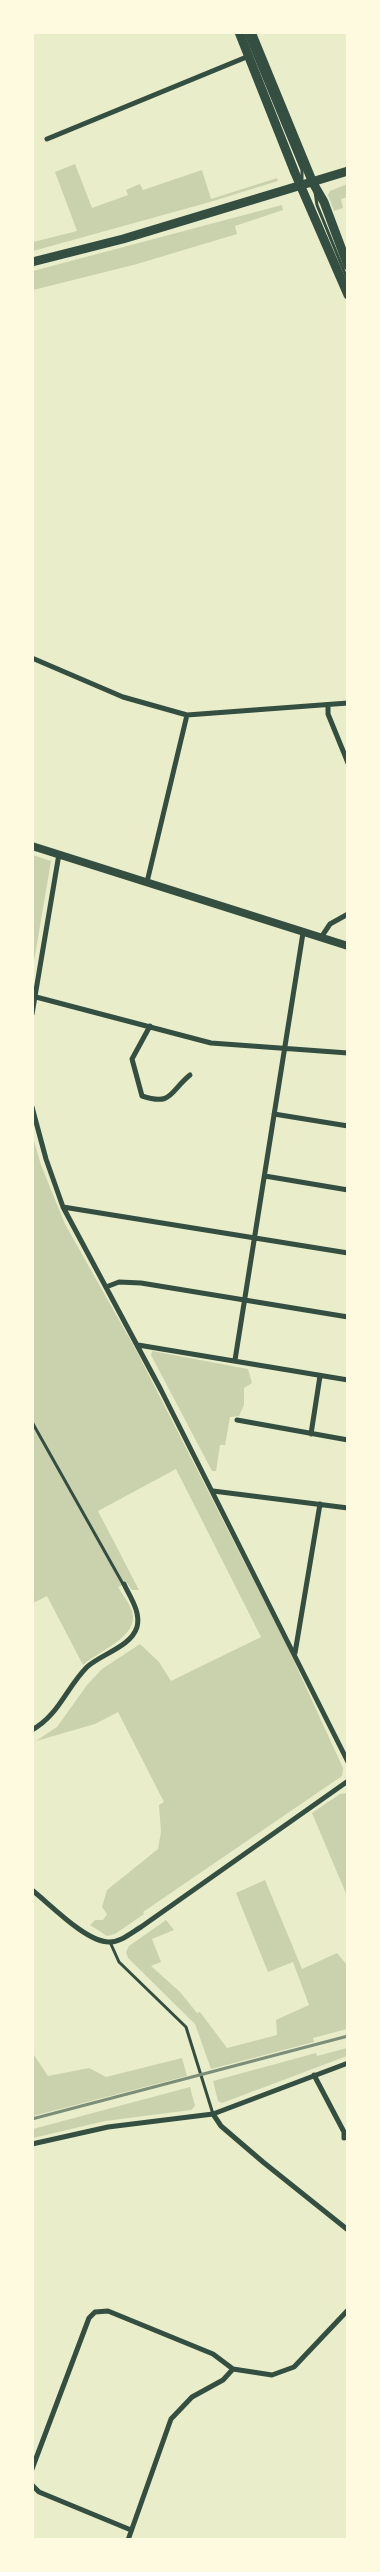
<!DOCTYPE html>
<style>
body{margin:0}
#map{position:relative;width:380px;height:2572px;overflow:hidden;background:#e9edc9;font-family:"IBM Plex Serif",serif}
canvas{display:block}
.frame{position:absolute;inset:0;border:34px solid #fefae0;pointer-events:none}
</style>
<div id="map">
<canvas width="380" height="2572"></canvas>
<div class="frame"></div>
</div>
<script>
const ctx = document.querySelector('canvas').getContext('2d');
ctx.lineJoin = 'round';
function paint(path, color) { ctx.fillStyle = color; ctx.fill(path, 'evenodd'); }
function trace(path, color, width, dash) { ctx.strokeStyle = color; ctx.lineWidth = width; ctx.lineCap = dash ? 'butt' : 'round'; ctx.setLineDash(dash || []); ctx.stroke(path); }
const green = new Path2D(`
 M75 164 92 208 128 195 126 190 140 184 143 190 202 170 211 199 277 178 278 181 210 202 33 251V242L77 231 55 172Z
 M347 184V197L341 199 343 208 334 211 328 195 330 191Z
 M282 205 283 210 235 226 237 234 137 264 33 290V271Z
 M33 855 51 861 33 967 32 855Z
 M32 1134 41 1165 65 1224 136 1350 183 1442 288 1648 343 1768 342 1776 143 1912 144 1914 115 1934 107 1936 90 1925 95 1920H103L107 1914 102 1907 107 1890 158 1849 161 1832 159 1805 164 1802 118 1712 95 1724 36 1741 57 1727 87 1685 102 1669 140 1644 159 1662 171 1681 261 1637 176 1469 98 1511 139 1590H132L127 1583 118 1587C123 1595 129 1603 132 1611 140 1637 99 1650 83 1665L47 1596 33 1603Z
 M152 1351 248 1369 252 1383 244 1388V1405L239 1416 230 1417 225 1445H220L216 1471H212L151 1355Z
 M347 1793H348L347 1896 312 1813 340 1794Z
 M265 1880 302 1969 337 1953 347 1965V2029L313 2038 314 2042 211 2069 195 2024 128 1958 126 1952 129 1946 166 1920 174 1930 152 1939 161 1962 151 1966 180 1992 197 2013 200 2012 227 2048 277 2035 276 2020 309 2005 293 1962 268 1972 236 1893Z
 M347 2048V2056L222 2103 218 2101 213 2081 316 2053 317 2056Z
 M32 2052 48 2076 89 2068 106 2077 182 2058 187 2076 33 2116Z
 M190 2087 195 2106 191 2110 105 2121 33 2138V2129Z`);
const service = new Path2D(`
 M245 32 302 170V183
 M315 192 317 205 348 281
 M32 1422 123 1584
 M110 1942 119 1962 186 2027 213 2114`);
const minor = new Path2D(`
 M47 139 249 56
 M32 658 123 697 187 715 348 703
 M328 705V714L348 763
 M147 882 187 715
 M322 936 330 924 348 914
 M36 997 211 1043 348 1053
 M32 1014 59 854
 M150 1026 132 1059 142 1096C173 1106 169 1092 190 1075
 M32 1107 46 1159 63 1207 161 1390 348 1762
 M274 1114 348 1126
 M265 1176 348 1190
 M63 1207 348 1253
 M106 1287 119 1282 141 1283 348 1317
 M138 1345 348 1380
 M235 1360 303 933
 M237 1420 348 1440
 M311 1434 320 1376
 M213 1491 348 1508
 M295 1653 320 1504
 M32 1730C59 1715 66 1688 87 1667 101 1654 131 1647 137 1627 141 1612 130 1597 124 1584
 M32 1890C51 1905 86 1942 109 1942 121 1942 131 1933 141 1927L348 1781
 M314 2075 344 2132V2138
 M213 2114 221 2126 263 2162 348 2230
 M32 2144 108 2127 213 2114 348 2063
 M32 2469 89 2318 95 2312 108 2311 213 2354 233 2369
 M32 2485 39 2492 131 2530
 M128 2540 171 2419 192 2397 223 2380 233 2369 272 2375 294 2367 348 2310`);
const tertiary = new Path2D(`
 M32 846 348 946`);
const secondary = new Path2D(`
 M239 32 295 173 348 295
 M251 32 313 183 324 202 348 266
 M32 262 123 239 348 171`);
const rail = new Path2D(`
 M32 2119 348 2036`);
paint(green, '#cad2ad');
trace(service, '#344e41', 3);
trace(minor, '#344e41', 5);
trace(tertiary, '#344e41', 8);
trace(secondary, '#344e41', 9);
trace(rail, '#7c8e77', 3);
</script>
